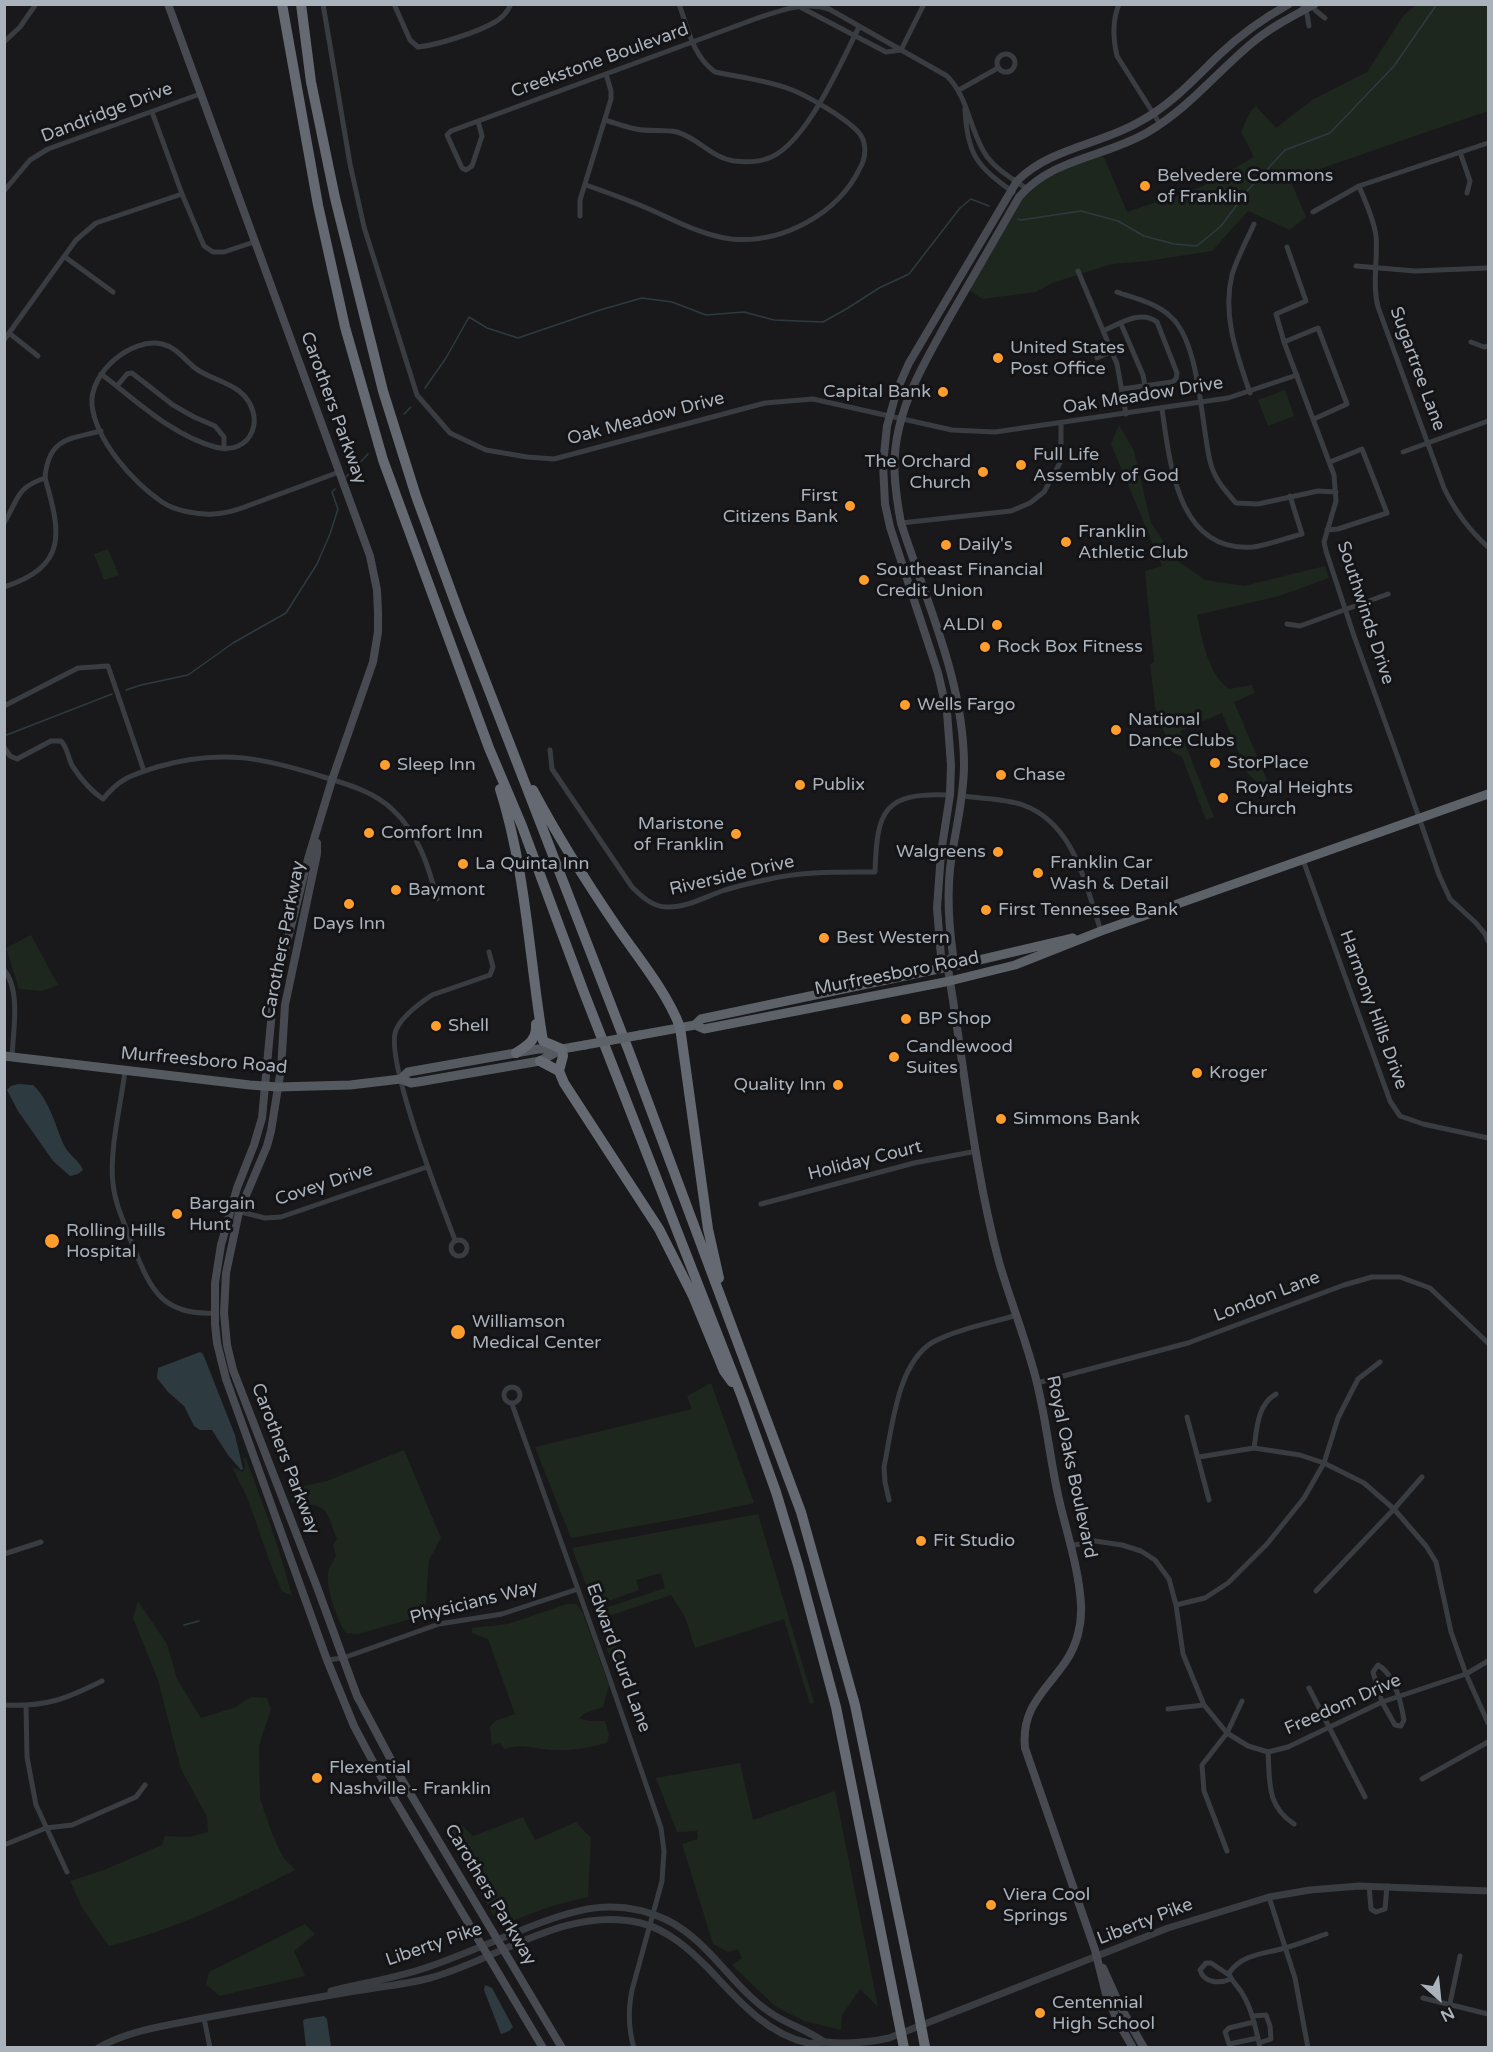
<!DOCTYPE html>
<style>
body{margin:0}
#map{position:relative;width:1493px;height:2052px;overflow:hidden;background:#19191b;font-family:"Varela Round",sans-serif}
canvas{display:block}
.frame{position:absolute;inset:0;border:6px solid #aab2bc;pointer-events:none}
.north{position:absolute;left:1409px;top:1968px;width:60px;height:60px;-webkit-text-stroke:4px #141417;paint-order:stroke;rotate:153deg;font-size:16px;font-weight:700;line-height:24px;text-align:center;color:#aab2bc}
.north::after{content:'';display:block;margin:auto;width:21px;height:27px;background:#aab2bc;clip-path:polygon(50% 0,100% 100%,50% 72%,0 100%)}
</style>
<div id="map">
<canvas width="1493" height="2052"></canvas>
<div class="frame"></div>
<div class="north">N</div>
</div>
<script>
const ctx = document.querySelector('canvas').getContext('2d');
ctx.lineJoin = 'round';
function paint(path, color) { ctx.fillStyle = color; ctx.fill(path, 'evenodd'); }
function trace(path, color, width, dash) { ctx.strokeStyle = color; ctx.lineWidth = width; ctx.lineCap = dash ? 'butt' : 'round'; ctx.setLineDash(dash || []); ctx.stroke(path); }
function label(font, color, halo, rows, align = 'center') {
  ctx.font = font + ' "Varela Round",sans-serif'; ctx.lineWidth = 6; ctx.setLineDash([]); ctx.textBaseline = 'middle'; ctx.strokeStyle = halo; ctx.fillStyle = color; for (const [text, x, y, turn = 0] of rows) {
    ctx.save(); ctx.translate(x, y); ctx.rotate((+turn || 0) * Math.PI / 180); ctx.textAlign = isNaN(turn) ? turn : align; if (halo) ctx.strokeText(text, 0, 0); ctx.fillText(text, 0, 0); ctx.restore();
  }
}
const green = new Path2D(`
 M1416 5H1488V111L1328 166 1291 182 1306 217 1290 230 1248 211 1212 251 1148 261 1112 264 1052 283 1036 292 982 299 967 288 1027 189 1094 155 1104 157 1127 212 1201 187 1254 157 1241 132 1250 112 1256 106 1276 128 1312 100 1367 72 1404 15Z
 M1285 390 1294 416 1268 426 1258 400Z
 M1119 425 1134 451 1151 523 1175 559 1205 580 1244 586 1325 566 1329 578 1279 596 1197 615C1203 642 1207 672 1229 689L1252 685 1255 693 1234 702 1273 794 1264 798 1256 781 1248 774 1222 713 1180 731 1214 817 1206 820 1182 757 1171 751 1155 706 1150 664 1154 662 1145 571 1162 566 1111 444Z
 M108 549 119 575 104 580 94 554Z
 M31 935 58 985 42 991 19 989 6 948Z
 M711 1383 754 1503 688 1517 571 1538 535 1447 692 1409 687 1396Z
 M404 1450 441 1538 429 1560 425 1615 358 1634 346 1633C337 1621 324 1584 329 1569 331 1565 334 1560 336 1556L333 1545 337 1539C324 1503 328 1507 291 1502L299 1487 327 1481Z
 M243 1456 246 1459C263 1504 280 1549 292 1596L282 1591 272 1568 247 1497 232 1467 243 1472 245 1467Z
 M758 1514 814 1703 810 1704 784 1619 695 1648 685 1617 671 1595 606 1617 622 1660 611 1662 596 1611 665 1588 661 1573 636 1580 639 1590 594 1606 572 1548Z
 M138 1601 167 1644 177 1679 201 1718 236 1707 251 1697 267 1698 271 1709 259 1746 260 1799 273 1836 283 1857 295 1870C235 1900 175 1930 109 1946L83 1909 70 1881 104 1870 162 1845 165 1836 189 1837 208 1832 207 1817 181 1769 158 1680 133 1618Z
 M567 1604H576L582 1611 609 1685 603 1707 585 1713 579 1718 589 1721H605L609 1735 607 1743C588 1748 570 1751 551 1750 532 1748 523 1743 504 1749L500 1743 492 1745 490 1727 495 1721 515 1714 488 1639 472 1633V1628L508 1624Z
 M740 1763 753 1820 835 1791 878 2007 860 1989 842 2015 841 2030 804 2021 776 2007 732 1965 742 1958 738 1949 728 1952 713 1944 682 1844 698 1839 697 1831 677 1832 656 1778Z
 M523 1817 535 1840 576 1822 591 1838 588 1897C558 1903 531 1913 502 1925L496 1921 463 1856 447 1830 462 1825 473 1836Z
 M305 1924 315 1934 294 1951 305 1976 219 1996 206 1984 209 1972Z`);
const water = new Path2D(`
 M18 1084 33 1085C51 1102 55 1127 65 1147 70 1156 79 1160 83 1170L78 1174 70 1176 53 1161 18 1111 7 1090 11 1086Z
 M200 1352 203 1354 235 1435 243 1469 241 1470 228 1455 212 1430H200L194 1426 184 1406 168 1392 157 1378 158 1368Z
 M485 1985 492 1988 513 2027 509 2031 501 2034 484 1990Z
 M324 2016 327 2019 331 2047H306L303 2021 305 2019Z`);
const stream = new Path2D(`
 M1018 219 1021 220 1081 211 1118 221 1144 236 1174 244 1197 246 1221 226 1248 190 1285 150 1330 133 1394 66 1437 4
 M425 388 446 358 469 317 487 328 518 338 600 310 642 298 672 302 706 315 744 312 774 320 823 322 848 308 879 288 909 274 960 208 971 199 989 206
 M404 414 411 407
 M346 477 368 454
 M126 690 141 685 188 675 233 643 286 613 317 564 330 534 338 509 332 492 335 489
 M4 736 112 694
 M184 1625 199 1621`);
const minor = new Path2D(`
 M323 4 350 164 364 227 417 395 450 433 486 450 527 457 554 459 765 403 813 399 952 430 995 432 1228 398 1297 375
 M394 4 410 40 418 47C438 45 478 32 495 22 502 18 508 11 511 4
 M1119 4C1112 21 1113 39 1117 56L1160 124
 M1301 4 1307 14 1309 26
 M1312 4 1315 10 1325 18
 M802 8 886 52 901 50
 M4 42 20 27 36 4
 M901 50 924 4
 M997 63a9 9 0 1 1 18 0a9 9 0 1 1-18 0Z
 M959 90 998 68
 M965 109C967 155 977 166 1013 192
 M152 112 182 194 204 246 213 252H224L254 242
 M605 120C615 123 625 127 636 129 650 132 663 129 677 132 698 138 712 158 734 161 743 162 757 162 766 159 805 148 841 62 859 27
 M478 121 482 136 472 166 466 170 462 168 447 135 451 131 755 19C779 11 804 1 829 9L947 76C968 97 969 127 984 152 993 168 1012 178 1027 189
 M1460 152 1470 181 1467 193
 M586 185C603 191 620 197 637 204 668 216 698 235 731 239 782 244 838 214 860 168 866 158 867 144 860 134 848 119 805 94 787 88 764 80 739 77 715 72 693 56 688 29 679 4
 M1359 186C1365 201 1374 219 1376 236 1378 259 1372 284 1378 307L1444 488C1455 511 1469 530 1488 547
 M4 191 30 160 48 149 200 94
 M1313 212 1359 186 1488 143
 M580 216V200L611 99V91L606 74
 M1287 247 1306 301 1276 314 1284 342 1334 475 1336 501 1324 542 1326 551 1354 636 1401 766 1439 875 1450 899 1476 923 1485 934 1488 941
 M65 257 113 292
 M1356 266 1415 271 1488 268
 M1078 271 1117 364 1126 414
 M1117 292C1136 299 1157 303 1171 317 1200 343 1201 424 1210 461 1214 479 1225 490 1236 503L1258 504 1318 491 1336 492
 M1121 324 1143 375 1145 386
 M1103 331C1119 324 1141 309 1157 322L1177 373 1176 379 1172 382 1122 389
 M9 333 38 356
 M4 340 76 240 96 223 182 194
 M1284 342 1318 328 1347 404 1314 419
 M1471 342 1484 347 1488 346
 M1097 358 1112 351
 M101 374C136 400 171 435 215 447 253 457 268 414 239 391 226 381 208 378 195 368 184 359 176 347 162 344 131 337 89 373 92 405 96 441 133 482 162 502 175 511 199 515 214 514 232 513 250 505 266 499 291 490 315 481 339 472
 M117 386 127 374 132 373 173 405 194 417 215 426 224 437V449
 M1250 393C1237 355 1222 316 1232 275 1237 258 1247 240 1254 224
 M1162 409C1170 463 1177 553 1253 547 1269 545 1286 538 1302 534L1290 496
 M1403 452 1488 421
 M45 478C48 439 68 439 101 431
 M4 523C19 499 15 488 45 478 61 533 68 566 4 587
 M901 523 1011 511 1030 503 1044 492 1061 461V424
 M1327 530 1338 529 1387 513 1362 449 1330 462
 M1287 624 1300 626 1388 594
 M4 706 78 668 108 666 144 771
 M4 747 10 756 17 759 51 741H61C68 748 68 759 73 767 81 779 91 791 103 799 120 778 132 775 157 767 221 748 265 758 327 778 350 785 376 793 393 810 418 833 429 867 437 899
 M550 750 552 769 632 887C642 897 653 907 667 907 686 908 707 896 725 890 738 886 751 883 765 880 801 871 838 872 875 872 877 811 883 792 950 795
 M963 796C982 799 1004 798 1023 805 1075 824 1085 884 1101 931
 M1303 860 1390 1101 1400 1116 1423 1124 1488 1138
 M4 970C21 989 13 1033 12 1057
 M125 1071C121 1104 109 1151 113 1184 115 1204 124 1222 131 1241 150 1287 159 1316 216 1313
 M761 1204 914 1163 977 1151
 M237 1211 265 1218 281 1217 427 1167
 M451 1248a8 8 0 1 1 16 0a8 8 0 1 1-16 0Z
 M455 1240C442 1205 384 1059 396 1030 402 1016 420 1003 432 995L490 975 493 967 489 952
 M1037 1383 1188 1343 1344 1285 1372 1277H1400L1430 1288 1488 1343
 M504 1395a8 8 0 1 1 16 0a8 8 0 1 1-16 0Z
 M512 1404 606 1668 661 1828 664 1851 662 1881 632 1990C628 2010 628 2028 634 2048
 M1187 1417 1209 1500
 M1254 1448C1257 1428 1257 1405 1276 1394
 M1199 1457 1254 1448 1300 1455 1324 1463 1364 1483 1394 1509 1426 1546 1436 1562 1451 1632 1466 1674 1488 1723
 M889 1500 885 1482 884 1467C892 1429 897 1363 933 1342 957 1329 991 1323 1017 1315
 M1070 1546 1095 1541 1122 1545 1141 1551 1155 1560 1169 1579 1176 1605 1183 1654 1204 1705 1227 1733 1248 1746 1268 1752 1288 1747 1382 1702 1466 1674 1488 1661
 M4 1554 41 1542
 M1316 1591 1394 1509 1422 1477
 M1176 1605 1205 1598 1228 1583 1267 1544 1304 1498 1324 1463 1338 1418 1358 1379 1380 1362
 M327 1660 343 1658 439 1624 502 1614 578 1589
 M1378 1665C1394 1674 1401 1702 1404 1720L1401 1726 1395 1725 1382 1702 1373 1672Z
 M1309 1688 1365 1797
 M4 1705C46 1707 66 1699 102 1681
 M26 1706 27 1757 36 1805 67 1872
 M1168 1709 1204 1705
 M1268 1752C1270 1782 1266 1805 1294 1824
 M1422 1779 1488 1742
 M4 1845 46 1828 72 1825 136 1797 145 1785
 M1227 1851 1204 1791 1202 1765 1227 1733 1242 1701
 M1369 1886 1371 1909 1376 1912 1385 1909 1387 1886
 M1269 1897 1295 1978 1308 2048
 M1229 1975 1211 1963H1206L1200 1970C1204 1983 1219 1984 1231 1979
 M1423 1998 1488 2014
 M1450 2003 1460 1956
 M1252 2016 1266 2015 1270 2026 1271 2039 1259 2043
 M204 2018 210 2048
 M1254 2022 1229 2028 1225 2032 1229 2044 1258 2038
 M1260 2048C1256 2029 1252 2009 1242 1993 1238 1986 1231 1981 1229 1973 1242 1954 1263 1954 1285 1948 1299 1944 1312 1939 1326 1934`);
const tertiary = new Path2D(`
 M331 1991C363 1983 397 1978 428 1967 460 1956 491 1942 522 1930 571 1910 615 1895 667 1920 709 1941 731 1985 768 2011 785 2024 807 2029 824 2042
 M98 2048C127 2031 160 2027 193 2020 245 2010 297 2001 349 1992 376 1987 404 1985 430 1978 499 1959 566 1905 641 1923 668 1930 689 1949 708 1968 736 1998 766 2034 808 2043 814 2044 820 2042 826 2042 848 2044 867 2043 889 2038L1168 1928 1269 1897 1310 1890 1359 1886 1488 1891`);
const secondary = new Path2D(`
 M168 4 370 556 377 590 378 613V632L373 662 332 780 308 859 279 974 272 1011 262 1118 254 1145 237 1188 221 1245 215 1283V1324L217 1343 226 1379 327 1660 354 1726 380 1775 543 2048
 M317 843V854L285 1005 281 1069 271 1131 267 1146 239 1212 226 1273 224 1313 227 1345 233 1370 317 1587 357 1696 398 1773 562 2048
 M947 963 953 955C949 927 947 898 950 869 954 834 964 801 964 765 964 682 926 601 901 523 895 491 891 460 899 428 908 389 929 355 948 320 972 279 995 238 1019 197 1052 158 1106 157 1148 132 1190 107 1216 73 1252 43 1271 27 1293 16 1315 4
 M1103 1968 1120 2006 1144 2048
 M1133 2048 1117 2020 1106 1994 1095 1950 1025 1748C1021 1707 1045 1692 1066 1661 1077 1645 1082 1624 1081 1605 1079 1568 1066 1531 1058 1495 1050 1458 1046 1420 1037 1383 1027 1342 1011 1303 999 1262 973 1165 964 1063 947 963L941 957 937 908 941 853 950 795 951 765 947 712 938 673 890 527 885 504 883 464 887 426 897 390 909 363 1017 181C1050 148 1099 145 1139 122 1171 105 1193 80 1219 55 1240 35 1264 18 1289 4`);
const primary = new Path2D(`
 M4 1056 250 1085 278 1087 350 1085 401 1079 411 1083 418 1082 540 1061 562 1049
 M401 1079 408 1072 538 1049H558`);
const trunk = new Path2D(`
 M695 1025 701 1019 962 964 1073 938
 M640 1035 695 1025 704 1029 950 981 1015 965 1101 931 1488 794
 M562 1049 585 1045`);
const motorway = new Path2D(`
 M282 4 318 205 345 327 383 460 489 748 522 826 583 990 742 1397 776 1492 798 1565 836 1707 897 2013
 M301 4 311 82 335 198 383 391 416 496 459 613 630 1054 801 1512 855 1705 917 2005
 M500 789C526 871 529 957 543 1041L562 1049 563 1056 559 1071 564 1083 659 1229 693 1296 724 1371 732 1382
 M533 790C558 837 587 883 617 927 639 959 666 991 680 1027L708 1229 719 1278
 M516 1053C528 1045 537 1040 536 1024
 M540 1061 559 1071`);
const trunkBridge = new Path2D(`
 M585 1045 640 1035`);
const motorwayBridge = new Path2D(`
 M917 2005 925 2047
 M897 2013 904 2048`);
const markers = [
 [1145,186,6,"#ff9d2d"],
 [998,358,6,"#ff9d2d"],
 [943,392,6,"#ff9d2d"],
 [1021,465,6,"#ff9d2d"],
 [983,472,6,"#ff9d2d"],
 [850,506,6,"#ff9d2d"],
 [1066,542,6,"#ff9d2d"],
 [946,545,6,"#ff9d2d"],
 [864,580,6,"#ff9d2d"],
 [997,625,6,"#ff9d2d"],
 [985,647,6,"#ff9d2d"],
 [905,705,6,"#ff9d2d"],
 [1116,730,6,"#ff9d2d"],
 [1215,763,6,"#ff9d2d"],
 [385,765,6,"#ff9d2d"],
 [1001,775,6,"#ff9d2d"],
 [800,785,6,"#ff9d2d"],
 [1223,798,6,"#ff9d2d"],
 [369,833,6,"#ff9d2d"],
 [736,834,6,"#ff9d2d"],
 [998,852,6,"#ff9d2d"],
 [463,864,6,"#ff9d2d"],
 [1038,873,6,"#ff9d2d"],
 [396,890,6,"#ff9d2d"],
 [349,904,6,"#ff9d2d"],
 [986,910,6,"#ff9d2d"],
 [824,938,6,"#ff9d2d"],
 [906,1019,6,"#ff9d2d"],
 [436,1026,6,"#ff9d2d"],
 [894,1057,6,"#ff9d2d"],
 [1197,1073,6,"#ff9d2d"],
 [838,1085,6,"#ff9d2d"],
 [1001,1119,6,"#ff9d2d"],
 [177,1214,6,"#ff9d2d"],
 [52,1241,8,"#ff9d2d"],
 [458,1332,8,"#ff9d2d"],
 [921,1541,6,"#ff9d2d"],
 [317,1778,6,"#ff9d2d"],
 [991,1905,6,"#ff9d2d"],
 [1040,2013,6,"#ff9d2d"]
];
const streetNames = [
 ["Creekstone Boulevard",600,61,-20],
 ["Dandridge Drive",107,113,-21],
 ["Sugartree Lane",1417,369,70],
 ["Oak Meadow Drive",1143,396,-9],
 ["Carothers Parkway",333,408,70],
 ["Oak Meadow Drive",646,419,-15],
 ["Southwinds Drive",1365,613,72],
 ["Riverside Drive",732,876,-13],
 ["Carothers Parkway",284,940,-79],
 ["Murfreesboro Road",897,974,-11],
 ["Harmony Hills Drive",1373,1010,70],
 ["Murfreesboro Road",204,1061,5],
 ["Holiday Court",865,1161,-14],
 ["Covey Drive",324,1185,-18],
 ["London Lane",1267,1297,-21],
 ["Carothers Parkway",285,1459,69],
 ["Royal Oaks Boulevard",1071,1467,78],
 ["Physicians Way",474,1603,-14],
 ["Edward Curd Lane",618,1658,70],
 ["Freedom Drive",1343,1705,-24],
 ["Carothers Parkway",490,1895,59],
 ["Liberty Pike",1145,1922,-21],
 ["Liberty Pike",434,1945,-19]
];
const poiNames = [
 ["Belvedere Commons",1157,176],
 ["of Franklin",1157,197],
 ["United States",1010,348],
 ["Post Office",1010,369],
 ["Capital Bank",931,392,"right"],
 ["Full Life",1033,455],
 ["Assembly of God",1033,476],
 ["The Orchard",971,462,"right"],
 ["Church",971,483,"right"],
 ["First",838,496,"right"],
 ["Citizens Bank",838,517,"right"],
 ["Franklin",1078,532],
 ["Athletic Club",1078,553],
 ["Daily's",958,545],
 ["Southeast Financial",876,570],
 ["Credit Union",876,591],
 ["ALDI",985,625,"right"],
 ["Rock Box Fitness",997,647],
 ["Wells Fargo",917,705],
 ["National",1128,720],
 ["Dance Clubs",1128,741],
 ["StorPlace",1227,763],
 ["Sleep Inn",397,765],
 ["Chase",1013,775],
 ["Publix",812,785],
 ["Royal Heights",1235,788],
 ["Church",1235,809],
 ["Maristone",724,824,"right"],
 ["of Franklin",724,845,"right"],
 ["Comfort Inn",381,833],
 ["Walgreens",986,852,"right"],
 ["Franklin Car",1050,863],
 ["Wash & Detail",1050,884],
 ["La Quinta Inn",475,864],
 ["Baymont",408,890],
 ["First Tennessee Bank",998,910],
 ["Days Inn",349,924,"center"],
 ["Best Western",836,938],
 ["BP Shop",918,1019],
 ["Shell",448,1026],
 ["Candlewood",906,1047],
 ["Suites",906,1068],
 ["Kroger",1209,1073],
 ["Quality Inn",826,1085,"right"],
 ["Simmons Bank",1013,1119],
 ["Bargain",189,1204],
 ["Hunt",189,1225],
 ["Rolling Hills",66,1231],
 ["Hospital",66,1252],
 ["Williamson",472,1322],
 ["Medical Center",472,1343],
 ["Fit Studio",933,1541],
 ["Flexential",329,1768],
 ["Nashville - Franklin",329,1789],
 ["Viera Cool",1003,1895],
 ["Springs",1003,1916],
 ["Centennial",1052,2003],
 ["High School",1052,2024]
];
paint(green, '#1e271e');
paint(water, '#2d3b41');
trace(stream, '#2d3b41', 1.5);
trace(minor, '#393c41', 5);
trace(tertiary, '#393c41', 7);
trace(secondary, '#474b51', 8);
trace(primary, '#555960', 9);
trace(trunk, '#5d6269', 9);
trace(motorway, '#656a72', 10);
trace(trunkBridge, '#5d6269', 9);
trace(motorwayBridge, '#656a72', 10);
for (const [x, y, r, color] of markers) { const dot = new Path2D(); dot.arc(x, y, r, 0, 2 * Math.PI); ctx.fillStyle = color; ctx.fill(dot); trace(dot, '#141417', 2); }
label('18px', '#aab2bc', '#141417', streetNames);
label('18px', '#aab2bc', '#141417', poiNames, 'left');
</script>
